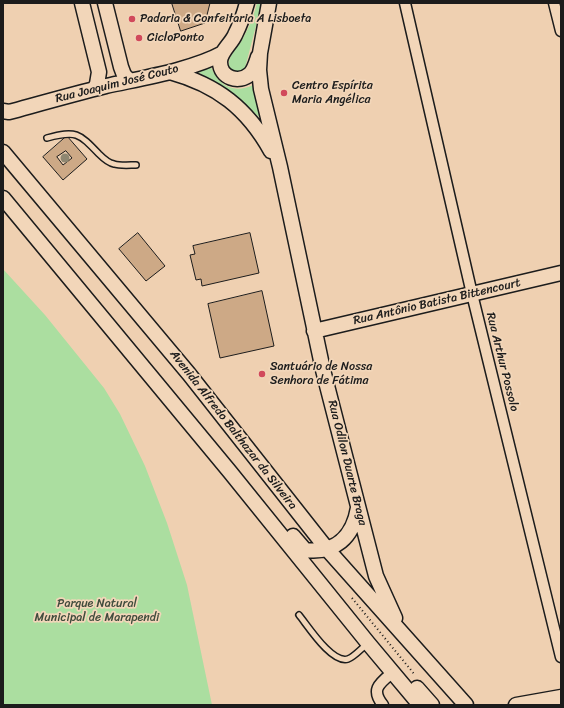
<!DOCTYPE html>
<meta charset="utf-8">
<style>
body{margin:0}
#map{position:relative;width:564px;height:708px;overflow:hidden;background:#efd0b1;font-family:Sriracha,sans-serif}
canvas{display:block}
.frame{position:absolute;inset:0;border:4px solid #1c1c1c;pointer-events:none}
</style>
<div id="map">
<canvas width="564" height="708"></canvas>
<div class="frame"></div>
</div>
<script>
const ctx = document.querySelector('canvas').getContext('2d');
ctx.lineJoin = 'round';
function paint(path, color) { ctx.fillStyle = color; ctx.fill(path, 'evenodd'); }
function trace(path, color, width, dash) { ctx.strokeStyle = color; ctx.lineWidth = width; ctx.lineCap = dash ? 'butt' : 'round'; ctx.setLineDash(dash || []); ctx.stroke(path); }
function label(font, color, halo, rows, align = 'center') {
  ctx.font = font + ' Sriracha,sans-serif'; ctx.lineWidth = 3.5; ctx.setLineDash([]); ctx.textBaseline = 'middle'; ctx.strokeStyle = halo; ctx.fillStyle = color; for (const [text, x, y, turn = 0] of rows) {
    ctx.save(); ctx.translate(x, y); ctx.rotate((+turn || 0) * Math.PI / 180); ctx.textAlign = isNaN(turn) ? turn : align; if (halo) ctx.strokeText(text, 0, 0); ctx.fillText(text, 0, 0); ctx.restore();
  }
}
const green = new Path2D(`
 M257 3H262L245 68C238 74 227 73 229 62 230 54 238 47 242 40 248 29 254 16 257 3Z
 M211 67C219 86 234 94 253 85L255 86 260 114 259 117 235 95 198 72Z
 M3 269 45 315 104 388 120 414 145 466 167 523 187 585 212 705H3Z`);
const building = new Path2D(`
 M172 3H210L205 23 181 31Z
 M67 136 87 159 63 180 43 157ZM66 151 72 158 63 165 57 157Z
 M138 233 165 266 146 281 119 249Z
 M250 233 259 273 202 286 201 279 196 280 190 255 195 254 193 246Z
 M262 291 274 346 220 358 208 304Z`);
const path = new Path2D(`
 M352 598 415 675`);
const lane = new Path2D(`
 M47 138C76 130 79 133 99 154 103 158 108 163 114 164 120 166 130 165 136 165
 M299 615C308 626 332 664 348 659 354 657 362 648 367 644`);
const street = new Path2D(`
 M405 3 472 294 561 657
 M554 3 561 31
 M383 705C370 689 380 683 393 672`);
const secondary = new Path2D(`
 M82 3 99 72 97 84 94 89
 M105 3 121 67 124 75 130 81
 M247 3C244 14 240 25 235 35 231 44 220 52 220 62 220 78 239 84 250 74 254 70 256 63 258 57
 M269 3 260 53 259 70 261 89 280 167 323 370 376 576 395 618
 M170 72C217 85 247 108 271 151
 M3 111 9 112C42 103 74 94 106 86 142 78 192 70 223 53
 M3 152 189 374 327 549 466 705
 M3 198 230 472 368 643 420 705
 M314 331 561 273
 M293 536 305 550C335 554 353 537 358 508
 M417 688 432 705
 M516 705 561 697`);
const trees = [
 [65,158]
];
const markers = [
 [132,19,4,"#d1495b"],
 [139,38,4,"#d1495b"],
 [284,93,4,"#d1495b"],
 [262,374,4,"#d1495b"]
];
const poiNames = [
 ["Padaria & Confeitaria A Lisboeta",140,19],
 ["CicloPonto",147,38],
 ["Centro Espírita",292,86],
 ["Maria Angélica",292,100],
 ["Santuário de Nossa",270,367],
 ["Senhora de Fátima",270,381]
];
const streetNames = [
 ["Rua Joaquim José Couto",117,84,-14],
 ["Rua Antônio Batista Bittencourt",437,302,-13],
 ["Rua Arthur Possolo",502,362,76],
 ["Avenida Alfredo Balthazar da Silveira",233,430,52],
 ["Rua Odilon Duarte Braga",347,463,76]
];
const parkNames = [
 ["Parque Natural",97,604],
 ["Municipal de Marapendi",97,618]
];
paint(green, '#abdea0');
paint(building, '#cda986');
trace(building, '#1c1c1c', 1);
trace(lane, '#1c1c1c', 8);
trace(street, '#1c1c1c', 13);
trace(secondary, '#1c1c1c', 17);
trace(path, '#1c1c1c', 2, [1, 3]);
trace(lane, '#f2d6b9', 5);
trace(street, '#f2d6b9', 10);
trace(secondary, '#f2d6b9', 14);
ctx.fillStyle = '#8f8771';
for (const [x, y] of trees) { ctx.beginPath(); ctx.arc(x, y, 4.5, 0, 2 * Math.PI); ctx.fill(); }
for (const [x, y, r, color] of markers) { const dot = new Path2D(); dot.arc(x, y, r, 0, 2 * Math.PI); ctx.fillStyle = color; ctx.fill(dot); trace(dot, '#f2d6b9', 1.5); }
label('12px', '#1c1c1c', '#f2d6b9', poiNames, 'left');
label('12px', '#1c1c1c', '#f2d6b9', streetNames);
label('12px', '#404c3d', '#f2d6b9', parkNames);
</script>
